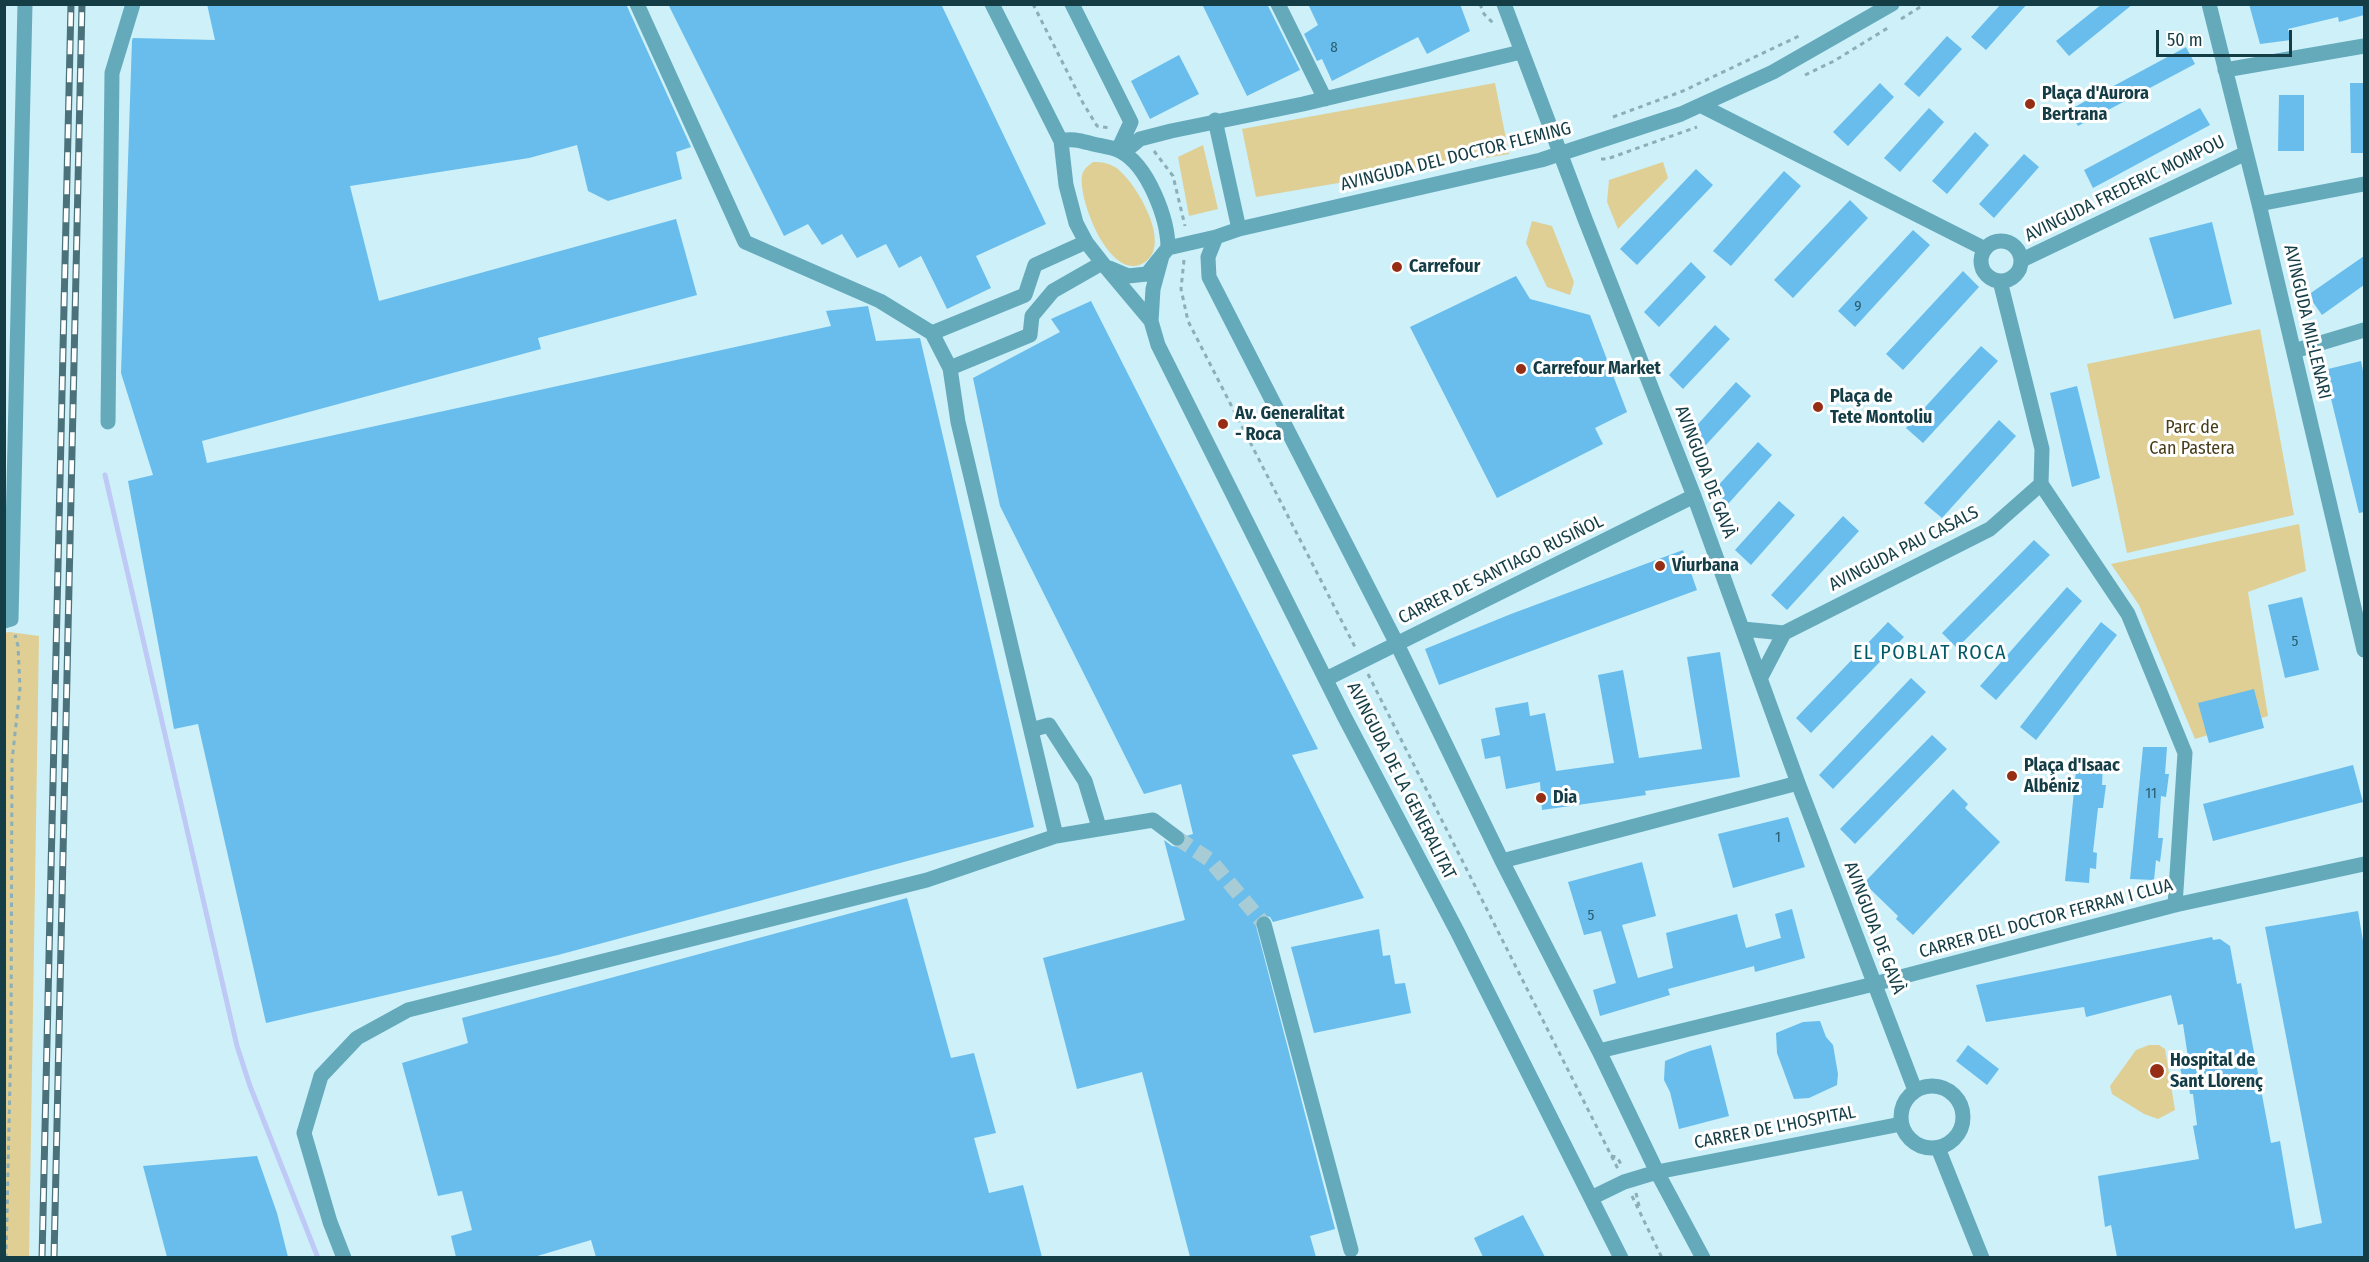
<!DOCTYPE html>
<meta charset="utf-8">
<style>
body{margin:0}
#map{position:relative;width:2369px;height:1262px;overflow:hidden;background:#cdf0f9;font-family:"Fira Sans Condensed",sans-serif}
canvas{display:block}
.frame{position:absolute;inset:0;border:6px solid #143d46;pointer-events:none}
.scale{position:absolute;left:2156px;top:30px;width:136px;height:27px;box-sizing:border-box;border:3px solid #143d46;border-top:0;padding-left:8px;font-size:18px;line-height:21px;white-space:nowrap;color:#143d46;-webkit-text-stroke:4px #fff;paint-order:stroke}
</style>
<div id="map">
<canvas width="2369" height="1262"></canvas>
<div class="frame"></div>
<div class="scale">50 m</div>
</div>
<script>
const ctx = document.querySelector('canvas').getContext('2d');
ctx.lineJoin = 'round';
function paint(path, color) { ctx.fillStyle = color; ctx.fill(path, 'evenodd'); }
function trace(path, color, width, dash) { ctx.strokeStyle = color; ctx.lineWidth = width; ctx.lineCap = dash ? 'butt' : 'round'; ctx.setLineDash(dash || []); ctx.stroke(path); }
function label(font, color, halo, rows, align = 'center') {
  ctx.font = font + ' "Fira Sans Condensed",sans-serif'; ctx.lineWidth = 6; ctx.setLineDash([]); ctx.textBaseline = 'middle'; ctx.strokeStyle = halo; ctx.fillStyle = color; for (const [text, x, y, turn = 0] of rows) {
    ctx.save(); ctx.translate(x, y); ctx.rotate((+turn || 0) * Math.PI / 180); ctx.textAlign = isNaN(turn) ? turn : align; if (halo) ctx.strokeText(text, 0, 0); ctx.fillText(text, 0, 0); ctx.restore();
  }
}
const green = new Path2D(`
 M1495 83 1509 154 1256 197 1242 129Z
 M1203 145 1218 209 1189 216 1178 157Z
 M1093 162C1102 162 1108 163 1115 167 1135 180 1173 244 1145 262 1111 285 1078 200 1082 176 1083 169 1089 165 1093 162Z
 M1663 162 1668 178 1618 229 1607 202 1609 180Z
 M1532 221 1552 226 1574 282 1570 295 1547 287 1526 243Z
 M2260 329 2294 515 2127 553 2087 364Z
 M2299 524 2306 571 2248 592 2268 716 2195 739 2139 605 2111 564Z
 M9 632 39 636 29 1258 4 1257V633Z
 M2149 1045H2159L2165 1049 2175 1110 2158 1119 2144 1114 2112 1094 2110 1086 2136 1050Z`);
const stream = new Path2D(`
 M105 475 237 1046 250 1086 318 1258`);
const building = new Path2D(`
 M207 4H626L691 147 676 152 682 179 608 201 588 191 577 145 529 158 350 186 379 301 676 219 697 295 538 338 541 349 202 441 207 463 831 326 826 311 868 306 876 341 920 338 1034 827 558 955 266 1023 198 724 174 729 128 481 153 475 121 373 132 40 133 38 215 40Z
 M668 4H941L1046 224 976 256 991 288 947 309 921 256 899 268 886 244 857 258 842 234 822 245 808 224 784 236Z
 M1202 4H1267L1300 70 1247 96Z
 M1308 4H1460L1470 31 1427 54 1418 37 1332 81 1322 59 1317 61 1304 34 1318 25Z
 M2001 4H2027L1986 50 1971 37Z
 M2102 4H2133L2069 56 2056 41Z
 M2249 4H2364V15L2339 22 2338 17 2288 29 2291 40 2260 44Z
 M1947 36 1962 49 1919 97 1904 84Z
 M2186 47 2195 64 2078 126 2069 110Z
 M1179 55 1199 94 1150 119 1131 81Z
 M1880 83 1894 97 1848 146 1833 132Z
 M2350 83H2364V153H2351Z
 M2279 95H2304V151H2278Z
 M1929 108 1944 122 1900 172 1884 158Z
 M2200 108 2210 125 2093 188 2084 170Z
 M1975 132 1989 145 1947 194 1932 181Z
 M2024 154 2039 167 1994 218 1979 204Z
 M1696 169 1713 185 1637 265 1620 249Z
 M1784 171 1801 186 1731 266 1713 251Z
 M1850 200 1868 218 1793 298 1774 280Z
 M2212 222 2232 304 2174 319 2149 238Z
 M1913 230 1930 245 1855 327 1838 311Z
 M2364 256V285L2322 315 2308 295Z
 M1691 262 1706 277 1659 327 1644 312Z
 M1963 271 1979 287 1903 370 1886 354Z
 M1516 276 1530 299 1590 315 1627 412 1595 428 1603 444 1497 498 1410 327Z
 M1091 301 1318 749 1292 755 1364 898 1273 922 1270 917 1262 915 1255 922 1335 1229 1310 1236 1316 1257H1190L1142 1072 1077 1089 1043 958 1185 920 1164 840 1172 846 1180 847 1185 843 1186 836 1193 834 1181 784 1144 794 1000 506 973 378 1060 332 1051 319Z
 M1715 325 1730 339 1683 389 1669 375Z
 M1981 346 1998 361 1923 443 1906 428Z
 M2361 361 2364 376V512L2359 513 2324 370Z
 M1736 382 1751 396 1705 446 1690 433Z
 M2077 386 2100 478 2072 487 2050 393Z
 M1999 420 2016 436 1942 518 1924 503Z
 M1758 442 1772 455 1728 504 1714 490Z
 M1779 501 1795 515 1751 565 1735 550Z
 M1843 516 1859 531 1787 610 1771 595Z
 M2034 540 2050 555 1957 648 1942 633Z
 M1683 550 1697 590 1439 685 1425 649 1511 614Z
 M2067 587 2082 601 1996 700 1980 686Z
 M2302 597 2319 670 2285 678 2268 605Z
 M1888 622 1904 637 1811 733 1796 718Z
 M2101 622 2117 635 2036 740 2020 727Z
 M1720 652 1740 777 1645 791 1646 795 1620 799 1542 810 1540 782 1506 789 1500 756 1485 759 1481 739 1500 735 1495 708 1528 702 1530 716 1545 713 1556 771 1614 763 1598 675 1623 670 1639 758 1702 749 1687 657Z
 M1911 678 1926 692 1833 789 1819 775Z
 M2254 689 2264 728 2209 743 2198 703Z
 M1932 735 1947 749 1855 844 1840 829Z
 M2143 747H2167L2165 774H2169L2166 797 2161 796 2158 838H2163L2160 862 2156 860 2154 880 2130 879Z
 M2077 761 2103 764 2102 785H2106L2103 808H2098L2093 852 2097 853 2096 869 2090 868 2089 883 2065 881Z
 M2353 765 2363 802 2213 841 2203 804Z
 M1953 789 1968 804 1965 808 2000 842 1913 935 1896 919 1898 916 1864 883Z
 M1788 817 1805 867 1733 888 1718 834Z
 M1642 862 1656 916 1622 925 1638 978 1673 968 1666 933 1737 914 1746 948 1781 938 1775 914 1792 909 1805 958 1755 972 1754 966 1668 989 1670 995 1600 1016 1593 990 1616 983 1601 931 1584 935 1568 882Z
 M907 898 951 1058 974 1053 996 1133 974 1138 989 1193 1023 1185 1042 1257H596L591 1240 534 1257H456L451 1236 472 1230 462 1191 438 1196 402 1063 468 1043 462 1018Z
 M2358 911 2364 947V1257H2117L2111 1225 2105 1227 2098 1176 2199 1159 2193 1126 2197 1125 2193 1094H2190L2189 1087 2184 1088 2180 1066 2189 1064 2183 1024 2178 1025 2171 995 2086 1017 2084 1007 1986 1022 1976 985 2212 937 2213 940 2220 939 2230 946 2237 984 2241 983 2271 1143 2280 1141 2295 1229 2322 1223 2265 927Z
 M1379 929 1383 956 1390 955 1395 984 1405 983 1411 1013 1314 1033 1291 947Z
 M1820 1021 1826 1037 1833 1045 1838 1074 1837 1085 1809 1098 1794 1099 1777 1053 1776 1033 1803 1022Z
 M1711 1045 1729 1116 1679 1129 1670 1092 1664 1080 1665 1061 1690 1051Z
 M1968 1045 1999 1069 1987 1085 1956 1061Z
 M257 1156 277 1213 288 1257H167L143 1166Z
 M1523 1215 1545 1257H1483L1474 1238Z`);
const minorTunnel = new Path2D(`
 M1177 838 1210 860 1264 924`);
const path = new Path2D(`
 M1033 4 1083 103 1097 126 1110 128
 M1480 4 1484 14 1493 23
 M1901 19 1925 4
 M1805 75 1834 61 1891 26
 M1613 117 1683 91 1799 36
 M1154 151 1173 176 1185 226
 M1601 159H1607L1697 127
 M1184 260 1181 289 1188 321 1355 647
 M1368 674 1618 1169
 M1611 1156 1617 1157 1622 1166
 M1636 1193 1640 1210
 M1632 1196 1662 1258
 M6 1258 11 1038 12 761 20 688 18 646 15 635`);
const minor = new Path2D(`
 M637 4 745 242 880 301 932 333 950 368 958 422 1056 836
 M992 4 1061 141 1066 185 1076 223 1086 242 1104 265 1151 321
 M1072 4 1131 122 1118 150
 M1278 4 1325 99
 M1504 4 1585 219 1694 496 1798 783 1915 1090
 M2209 4 2259 204 2364 650
 M2225 70 2364 46
 M1702 106 1985 249
 M1215 120 1239 229
 M1061 141C1073 138 1081 141 1093 144 1101 146 1112 147 1120 151 1148 165 1168 219 1168 248L1147 274 1128 276 1109 268
 M1123 153 1140 139 1171 131 1303 104 1521 52
 M2259 204 2364 184
 M1216 237 1208 257 1209 277 1397 644 1502 861 1599 1051 1657 1172 1703 1258
 M1981 261a20 20 0 1 1 40 0a20 20 0 1 1-40 0Z
 M1168 248 1216 237 1239 229 1541 160 1681 114 1773 72 1892 4
 M1162 256 1153 289 1151 321 1158 345 1344 716 1458 933 1621 1258
 M2022 260 2246 153
 M932 333 1025 295 1035 265 1086 242
 M2294 351 2364 330
 M950 368 1030 335 1032 316 1053 291 1102 263
 M108 422 112 73 133 4
 M2041 484 2128 614 2185 753 2175 905
 M4 621 11 619 25 4
 M1743 629 1784 633 1990 529 2041 484 2042 449 2000 281
 M1761 677 1784 633
 M1326 679 1694 496
 M1031 730 1049 725 1085 781 1099 827
 M1502 861 1798 783
 M1264 924 1351 1250
 M1599 1051 1874 984 2175 905 2364 864
 M1901 1117a31 31 0 1 1 62 0a31 31 0 1 1-62 0Z
 M1938 1148 1982 1258
 M1591 1198 1624 1182 1657 1172 1901 1124
 M344 1258 330 1222 304 1133 321 1076 357 1038 408 1010 927 880 1056 836 1153 820 1177 838`);
const rail = new Path2D(`
 M42 1258 71 4
 M54 1258 82 4`);
const markers = [
 [2030,104,6,"#962e15"],
 [1397,267,6,"#962e15"],
 [1521,369,6,"#962e15"],
 [1818,407,6,"#962e15"],
 [1223,424,6,"#962e15"],
 [1660,566,6,"#962e15"],
 [2012,776,6,"#962e15"],
 [1541,798,6,"#962e15"],
 [2157,1071,8,"#962e15"]
];
const numberNames = [
 ["8",1334,48],
 ["9",1858,307],
 ["5",2295,642],
 ["11",2151,794],
 ["1",1778,838],
 ["5",1591,916]
];
const poiNames = [
 ["Plaça d'Aurora",2042,94],
 ["Bertrana",2042,115],
 ["Carrefour",1409,267],
 ["Carrefour Market",1533,369],
 ["Plaça de",1830,397],
 ["Tete Montoliu",1830,418],
 ["Av. Generalitat",1235,414],
 ["- Roca",1235,435],
 ["Viurbana",1672,566],
 ["Plaça d'Isaac",2024,766],
 ["Albéniz",2024,787],
 ["Dia",1553,798],
 ["Hospital de",2170,1061],
 ["Sant Llorenç",2170,1082]
];
const streetNames = [
 ["AVINGUDA DEL DOCTOR FLEMING",1456,157,-14],
 ["AVINGUDA FREDERIC MOMPOU",2125,189,-26],
 ["AVINGUDA MIL·LENARI",2307,322,77],
 ["AVINGUDA DE GAVÀ",1705,472,69],
 ["AVINGUDA PAU CASALS",1904,549,-27],
 ["CARRER DE SANTIAGO RUSIÑOL",1501,570,-26],
 ["AVINGUDA DE LA GENERALITAT",1401,781,63],
 ["CARRER DEL DOCTOR FERRAN I CLUA",2046,919,-15],
 ["AVINGUDA DE GAVÀ",1874,928,69],
 ["CARRER DE L'HOSPITAL",1775,1128,-11]
];
const parkNames = [
 ["Parc de",2192,428],
 ["Can Pastera",2192,449]
];
const neighbourhoodNames = [
 ["EL POBLAT ROCA",1930,653]
];
paint(green, '#dfcf95');
trace(stream, '#bec9f6', 5);
paint(building, '#68bdec');
trace(minorTunnel, '#a8ccd5', 15, [15, 8]);
trace(path, '#8aafb8', 3, [4.5, 4.5]);
trace(minor, '#64aabb', 15);
trace(rail, '#4b727b', 7);
trace(rail, '#fff', 4.5, [14]);
for (const [x, y, r, color] of markers) { const dot = new Path2D(); dot.arc(x, y, r, 0, 2 * Math.PI); ctx.fillStyle = color; ctx.fill(dot); trace(dot, '#fff', 2); }
label('15px', '#295d70', null, numberNames);
label('bold 18px', '#143d46', '#fff', poiNames, 'left');
label('18px', '#143d46', '#fff', streetNames);
label('18px', '#473d19', '#fff', parkNames);
ctx.letterSpacing = '1.5px';
label('20px', '#005a69', '#fff', neighbourhoodNames);
ctx.letterSpacing = '0px';
</script>
